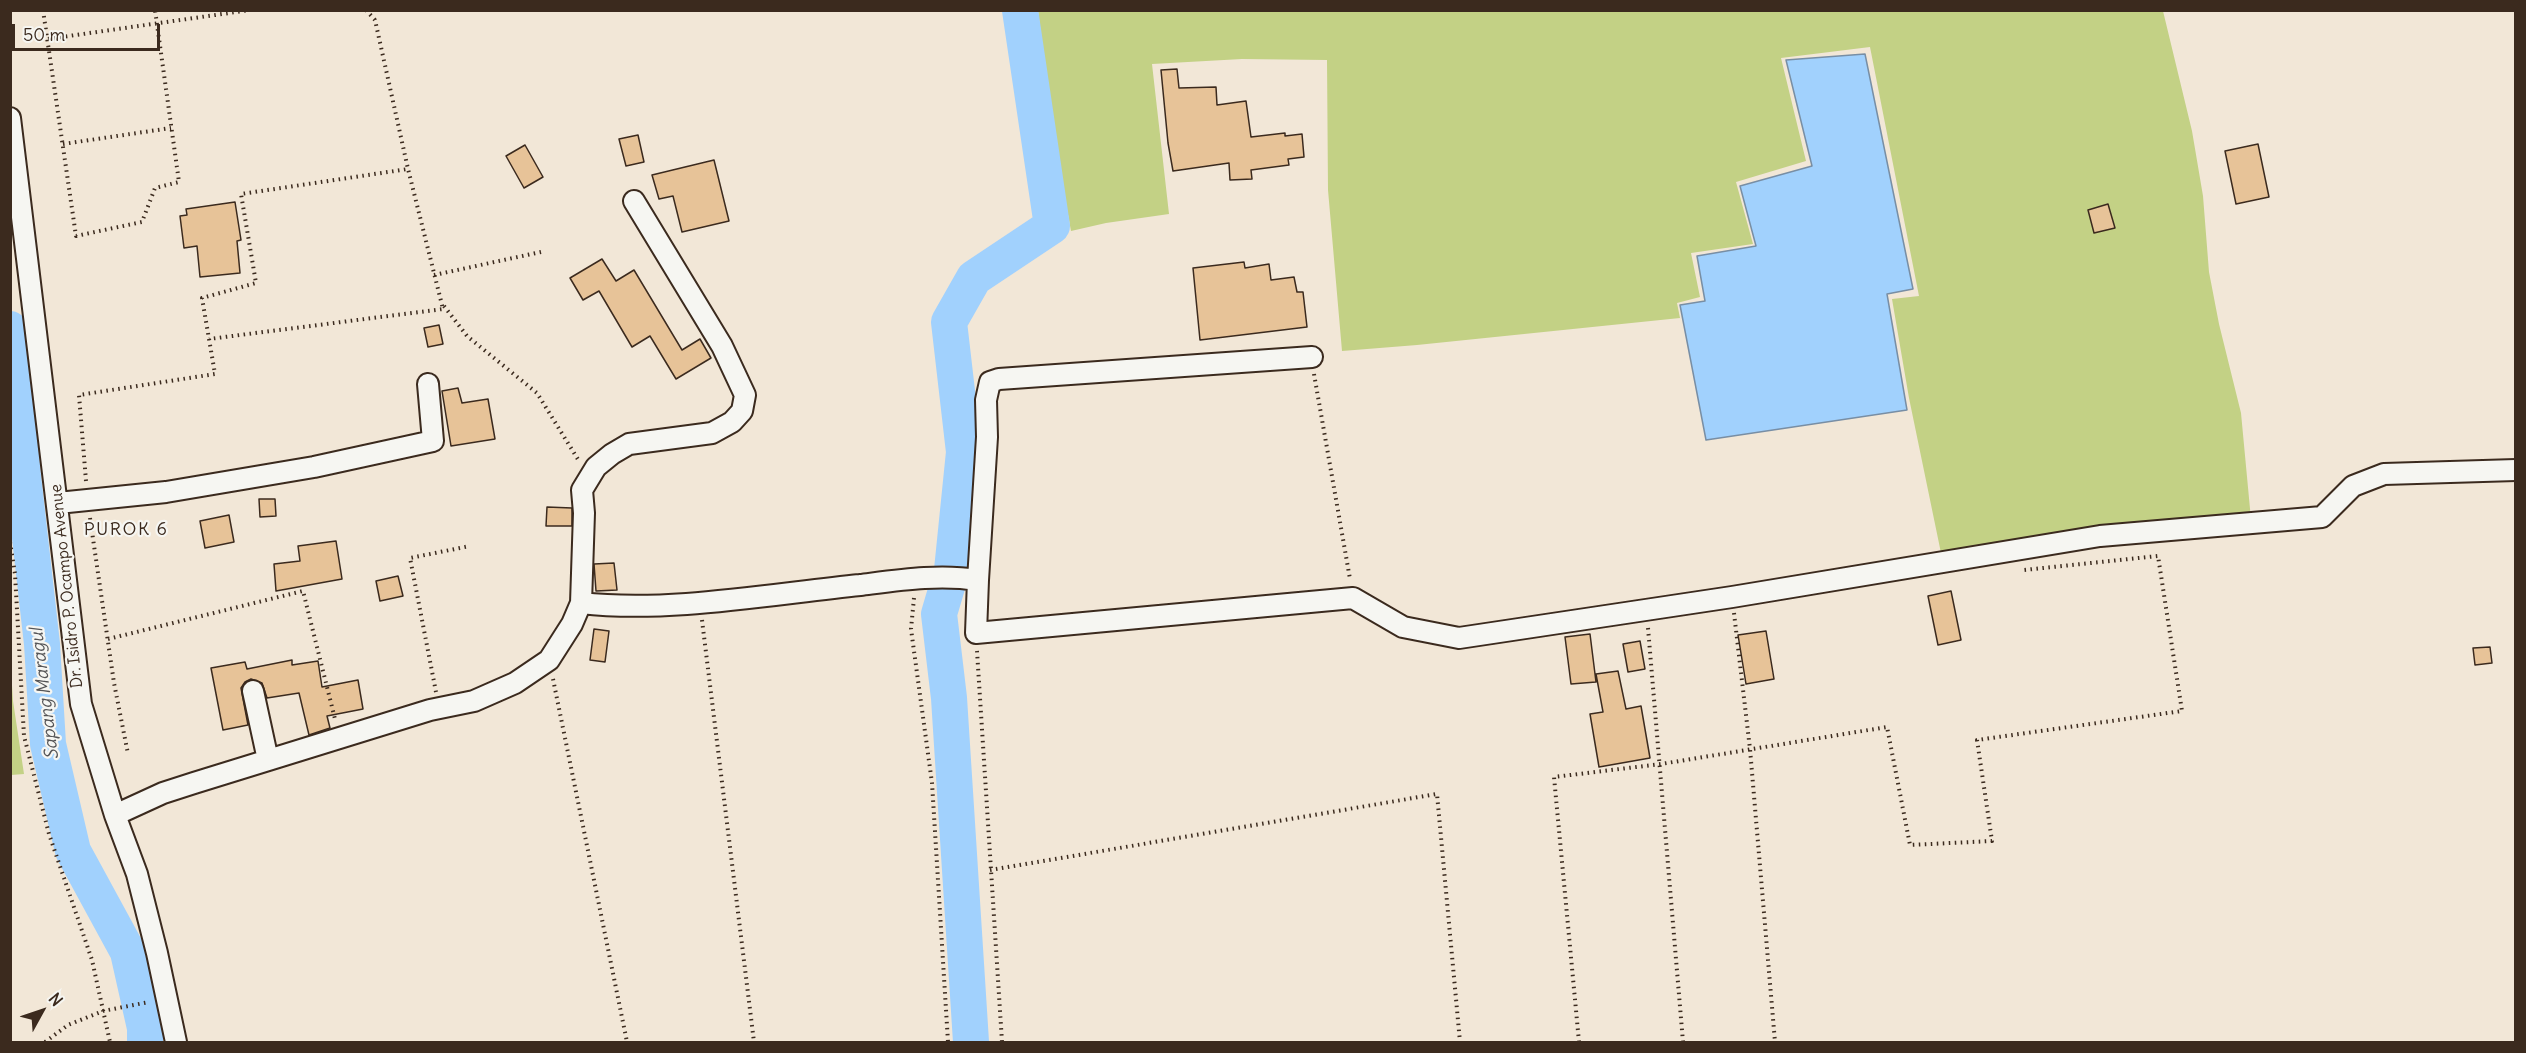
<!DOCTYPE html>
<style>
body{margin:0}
#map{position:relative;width:2526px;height:1053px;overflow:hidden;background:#f2e7d7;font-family:Delius,sans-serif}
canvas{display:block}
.frame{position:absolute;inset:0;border:12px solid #3b2a1e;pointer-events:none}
.north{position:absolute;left:12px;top:981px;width:60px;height:60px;-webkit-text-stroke:4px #f6f6f2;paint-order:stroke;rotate:50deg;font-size:16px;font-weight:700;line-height:24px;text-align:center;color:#3b2a1e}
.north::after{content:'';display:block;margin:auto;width:21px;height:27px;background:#3b2a1e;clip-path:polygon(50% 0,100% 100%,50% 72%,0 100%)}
.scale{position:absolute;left:12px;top:24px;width:148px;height:27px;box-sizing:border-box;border:3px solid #3b2a1e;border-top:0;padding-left:8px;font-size:18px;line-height:21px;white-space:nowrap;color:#3b2a1e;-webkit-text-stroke:4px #f6f6f2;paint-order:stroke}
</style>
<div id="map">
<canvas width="2526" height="1053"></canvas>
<div class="frame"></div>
<div class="north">N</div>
<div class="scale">50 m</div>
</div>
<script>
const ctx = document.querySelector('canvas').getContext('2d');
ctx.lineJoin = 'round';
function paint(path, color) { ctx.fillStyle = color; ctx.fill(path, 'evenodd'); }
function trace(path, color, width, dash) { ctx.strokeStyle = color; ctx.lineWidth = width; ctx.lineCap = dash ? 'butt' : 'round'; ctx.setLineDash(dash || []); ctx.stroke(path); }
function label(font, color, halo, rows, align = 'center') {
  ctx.font = font + ' Delius,sans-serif'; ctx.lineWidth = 4.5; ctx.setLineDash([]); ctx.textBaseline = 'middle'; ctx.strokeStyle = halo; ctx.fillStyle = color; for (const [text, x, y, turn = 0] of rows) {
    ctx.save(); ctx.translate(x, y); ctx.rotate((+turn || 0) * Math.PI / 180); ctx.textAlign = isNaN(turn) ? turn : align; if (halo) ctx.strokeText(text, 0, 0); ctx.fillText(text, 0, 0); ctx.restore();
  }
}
const green = new Path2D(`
 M1038 11H2163L2192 131 2203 196 2209 272 2219 324 2241 413 2252 530 1941 553 1909 398 1892 299 1919 296 1870 47 1781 58 1806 161 1736 182 1753 244 1691 253 1700 297 1677 303 1680 318 1417 345 1342 351 1328 190 1327 60 1242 59 1152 64 1169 214 1106 223 1071 231 1056 149Z
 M10 654 13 701 24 774 11 775Z`);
const water = new Path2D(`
 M1865 54 1913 289 1887 294 1907 410 1706 440 1680 305 1705 301 1697 256 1756 246 1740 186 1812 166 1786 60Z`);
const river = new Path2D(`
 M10 329 23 476 42 644 48 744 73 851 128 952 145 1028V1042
 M971 1042 949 698 939 614 952 570 964 452 949 322 974 278 1052 226 1020 10`);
const building = new Path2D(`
 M1177 69 1179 88 1216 87 1217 105 1246 101 1251 137 1285 133V136L1302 134 1304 157 1288 159 1289 165 1251 170 1252 179 1230 180 1229 163 1173 171 1168 143 1161 70Z
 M638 135 644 162 626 166 619 139Z
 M2258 144 2269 197 2236 204 2225 151Z
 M525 145 543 177 524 188 506 156Z
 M714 160 729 221 682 232 673 196 659 199 652 175Z
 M235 202 241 240 237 241 240 273 200 277 197 246 184 248 180 216 187 215 186 209Z
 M2108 204 2115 228 2094 233 2088 210Z
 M602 259 616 281 634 270 682 350 700 339 711 358 676 379 650 336 632 347 599 291 583 300 570 278Z
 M1244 262 1245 268 1269 264 1271 280 1294 277 1297 292H1303L1307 327 1200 340 1193 268Z
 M439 325 443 344 428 347 424 328Z
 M458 388 462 403 488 399 495 439 451 446 442 391Z
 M259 499H275L276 516 260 517Z
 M547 507 572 508V526H546Z
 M229 515 234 542 205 548 200 521Z
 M336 541 342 579 276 591 274 564 300 561 298 546Z
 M614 563 617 590 596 591 594 564Z
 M398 576 403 596 380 601 376 581Z
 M1951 591 1961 640 1938 645 1928 596Z
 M594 629 609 631 605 662 590 660Z
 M1766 631 1774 679 1746 684 1738 635Z
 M1590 634 1596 682 1571 684 1565 637Z
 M1640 641 1645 669 1628 672 1623 644Z
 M2490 647 2492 663 2475 665 2473 648Z
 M292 660V665L318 661 322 687 358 680 363 709 327 716 330 728 309 735 299 693 267 698 262 683 251 679 245 682 241 688 248 725 223 730 211 668 245 662 247 669Z
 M1618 671 1626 709 1641 706 1650 758 1599 767 1590 714 1603 712 1596 674Z`);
const path = new Path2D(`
 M43 10 76 236 142 222 155 188 179 182 155 10
 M366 10 375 20 408 169
 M48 39 250 10
 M63 144 171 128
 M434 275 541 252
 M444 306 467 336 537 393 579 461
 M1314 374 1350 579
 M86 481 79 395 215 374 202 298 256 283 241 194 408 169 443 309 209 339
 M90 518 114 683 128 754
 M10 542 15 574 24 736 49 834 92 960 110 1042
 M914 598 911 629 932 783 948 1042
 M1734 613 1750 749 1775 1042
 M702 620 754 1042
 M1648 628 1683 1042
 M108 639 303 591 335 719
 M977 651 1002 1042
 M553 679 627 1042
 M436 692 410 558 470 546
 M990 870 1437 794 1460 1042
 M45 1042 68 1025 103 1011 149 1002
 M1579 1042 1554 777 1661 764 1887 727 1910 845 1992 841 1977 740 2182 711 2158 556 2024 570`);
const minor = new Path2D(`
 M10 118 81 704 115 815 137 874 157 953 176 1042
 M58 503 166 492 314 467 433 441 428 384
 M978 580 976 633 1353 598 1403 627 1459 638 1732 597 2100 536 2322 517 2353 486 2384 474 2516 470
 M581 603C669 613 771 594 860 585 900 580 938 574 978 580L987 437 986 400 990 382 999 379 1312 357
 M253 691 268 760
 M115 815 163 793 194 783 430 710 474 701 515 683 549 660 572 624 581 603 584 513 582 490 596 467 612 454 629 444 712 433 732 422 742 411 745 395 722 346 634 201`);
const streetNames = [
 ["Dr. Isidro P. Ocampo Avenue",67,586,-96]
];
const neighbourhoodNames = [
 ["PUROK 6",126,530]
];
const waterNames = [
 ["Sapang Maragul",45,694,-97]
];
paint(green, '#c3d185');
paint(water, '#a1d1fd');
trace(water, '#788ea4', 1.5);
trace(river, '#a1d1fd', 36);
paint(building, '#e7c398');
trace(building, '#3b2a1e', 1.5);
trace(minor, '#3b2a1e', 24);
trace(path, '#3b2a1e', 4, [1.5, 4.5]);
trace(minor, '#f6f6f2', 20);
label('16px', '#3b2a1e', '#f6f6f2', streetNames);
ctx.letterSpacing = '1.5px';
label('18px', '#3b2a1e', '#f6f6f2', neighbourhoodNames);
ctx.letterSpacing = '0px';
label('italic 18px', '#545456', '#f6f6f2', waterNames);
</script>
